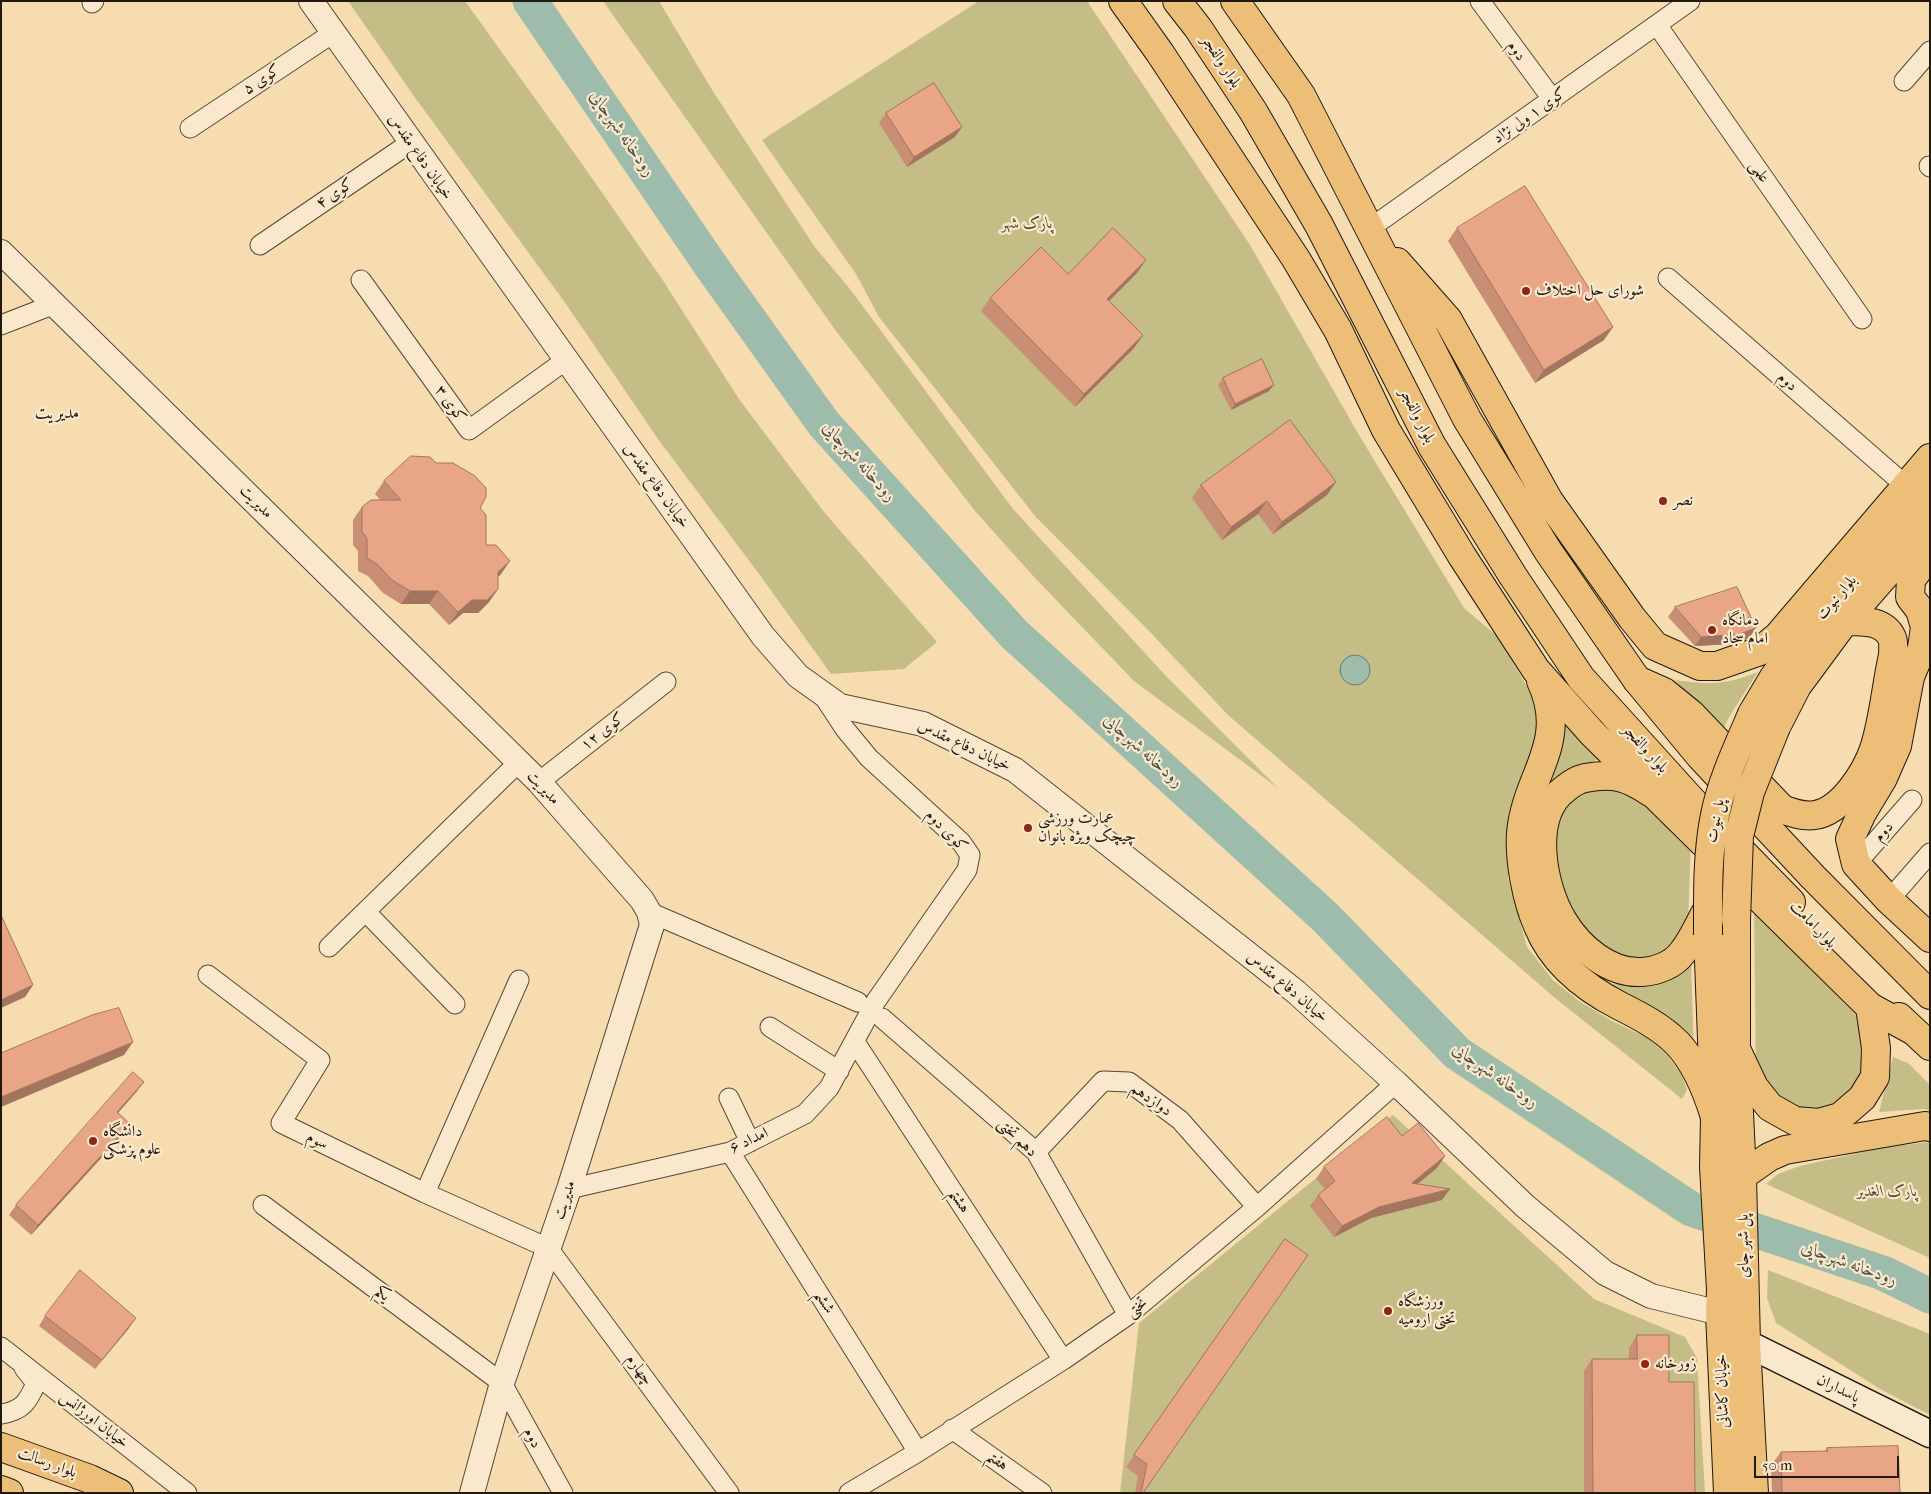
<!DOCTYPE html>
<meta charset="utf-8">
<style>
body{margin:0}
#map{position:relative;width:1931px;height:1494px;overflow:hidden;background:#f7dcb0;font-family:"IM FELL French Canon",serif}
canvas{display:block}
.frame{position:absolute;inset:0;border:2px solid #21180f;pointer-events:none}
.scale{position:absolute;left:1754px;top:1456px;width:145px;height:22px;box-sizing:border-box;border:2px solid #21180f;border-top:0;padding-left:6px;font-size:15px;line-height:18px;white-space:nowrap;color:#21180f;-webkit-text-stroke:4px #fae8cc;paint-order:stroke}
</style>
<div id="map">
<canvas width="1931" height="1494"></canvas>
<div class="frame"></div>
<div class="scale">50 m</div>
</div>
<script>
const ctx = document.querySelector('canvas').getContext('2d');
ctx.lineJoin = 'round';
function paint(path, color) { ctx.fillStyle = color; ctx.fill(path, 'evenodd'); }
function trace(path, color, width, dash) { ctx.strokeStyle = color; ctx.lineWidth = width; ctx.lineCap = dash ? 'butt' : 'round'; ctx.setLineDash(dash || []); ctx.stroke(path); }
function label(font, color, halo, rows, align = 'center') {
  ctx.font = font + ' "IM FELL French Canon",Amiri,serif'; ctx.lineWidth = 4.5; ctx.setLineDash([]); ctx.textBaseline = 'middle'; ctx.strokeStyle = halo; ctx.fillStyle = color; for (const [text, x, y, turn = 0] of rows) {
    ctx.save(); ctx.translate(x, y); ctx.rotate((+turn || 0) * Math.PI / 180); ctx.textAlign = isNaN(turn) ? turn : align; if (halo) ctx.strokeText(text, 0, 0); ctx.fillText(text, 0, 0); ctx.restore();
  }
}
const green = new Path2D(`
 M348 1H465L580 161 662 279 739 399 824 512 937 642 904 669 831 674 762 578 658 439 566 304 416 99Z
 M603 1H659L714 93 814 246 850 289 1013 509 1165 675 1278 788 1134 681 1035 578 975 511 836 331Z
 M979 1H1087L1250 245 1359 435 1464 608 1497 636 1535 700 1538 720 1534 748 1508 816V878L1527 947 1553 980 1579 1001 1612 1021 1646 1037 1666 1053 1682 1075 1687 1090 1682 1099 1555 998 1228 715 1150 632 1035 516 879 317 856 274 762 140Z
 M1758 672 1729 717 1723 730 1675 680C1710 685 1725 685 1758 672Z
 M1558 706 1599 759 1578 767 1541 797 1563 745Z
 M1629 786 1691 840 1688 925 1674 947 1651 962 1603 955 1561 902 1553 827 1569 798 1585 790Z
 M1754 911 1858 1017 1866 1071 1855 1092 1833 1108 1812 1114 1788 1108 1756 1074Z
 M1691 961 1694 1054 1601 984 1654 985 1669 981Z
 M1893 1057 1908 1063 1930 1085V1111L1925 1109 1879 1112Z
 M1393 1115 1594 1299 1685 1337 1697 1358 1705 1493H1120L1139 1323Z
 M1930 1142V1258L1766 1184 1778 1174 1800 1166 1885 1147Z
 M1768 1270 1930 1334V1415L1880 1389 1776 1323 1767 1298Z`);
const water = new Path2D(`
 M1340 670a15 15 0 1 1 30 0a15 15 0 1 1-30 0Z`);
const river = new Path2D(`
 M530 1 711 266 824 424 1014 634 1325 917 1457 1053 1691 1209 1883 1273 1930 1296`);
const minor = new Path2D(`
 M1480 1 1553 100
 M92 3 94 1
 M1657 25 1862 319
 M1904 81 1930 51
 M190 128 333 33
 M1929 166 1930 167
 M1369 229 1690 1
 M260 245 410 143
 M1668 278 1906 486
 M361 280 469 430 566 360
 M1 325 55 304
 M539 782 666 682
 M1856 864 1912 800
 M1889 900 1930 853
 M366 912 455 1004
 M649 912 858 1002
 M329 947 519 762
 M208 975 320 1060 281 1123 425 1193 548 1248 729 1493
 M882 1018 1036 1152 1128 1315
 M770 1027 839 1071
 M855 1042 1063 1360
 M729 1098 750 1142
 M730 1152 918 1452
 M1036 1152 1103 1081 1129 1082 1180 1120 1257 1207
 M569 1189 730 1152 805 1114 829 1088 876 1001 967 870 970 855 961 842 869 758 845 729 824 697
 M425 1193 519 980
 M263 1205 502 1383 563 1493
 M1 1347 187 1493
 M1 1414C22 1411 28 1402 36 1383L24 1368
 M952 1429 1042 1493
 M849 1493 918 1452 1063 1360 1128 1315 1257 1207 1396 1083`);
const tertiary = new Path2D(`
 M311 1 763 636 798 676 840 706 923 724 1015 770 1296 992 1396 1083 1525 1206 1605 1273 1651 1296 1720 1313
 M1 252 539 782 642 900 649 912 652 925 569 1189 502 1383 472 1493`);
const secondary = new Path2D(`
 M1746 1343 1930 1434`);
const primary = new Path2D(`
 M1637 680 1664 692 1691 714 1782 809C1792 813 1804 817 1815 815 1842 811 1866 772 1874 749 1884 718 1886 686 1893 655 1893 650 1894 642 1892 638 1884 620 1861 621 1845 621
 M1752 714 1774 677 1804 637 1930 488
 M1776 727 1797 686 1845 621 1930 524
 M1650 792C1626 776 1613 773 1585 778 1577 780 1572 783 1566 788 1528 815 1542 887 1563 921 1579 948 1610 974 1642 972 1657 971 1673 965 1682 953 1692 941 1699 924 1707 910
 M1736 920V1049L1742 1176 1746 1343 1754 1493
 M1708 935 1715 1117 1714 1167 1721 1290 1720 1313 1728 1493
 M1742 1176 1769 1157 1785 1150 1925 1126 1930 1127
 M1 1447 90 1479 119 1493
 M1 1490 9 1493`);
const trunk = new Path2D(`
 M1123 1 1160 53 1296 259 1338 330 1386 430 1462 556 1536 670 1592 733 1870 1007 1912 1030
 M1177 1 1198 28 1253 111 1319 225 1432 446 1513 576 1581 678 1696 805 1791 902
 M1235 1 1301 95 1467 419 1548 551 1637 680 1700 756 1813 877 1930 995
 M1397 262 1448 320 1549 501 1632 618 1655 646 1700 666H1717L1760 651 1778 636 1930 458
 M1930 553 1911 580 1910 597 1920 610 1925 627 1922 648 1910 677 1897 746 1883 778 1862 813 1850 839 1856 864 1889 900 1930 938
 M1541 681C1570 743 1526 775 1521 833 1519 861 1527 901 1538 926 1553 963 1585 988 1620 1006 1640 1016 1661 1027 1677 1043 1696 1063 1707 1091 1715 1117
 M1899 1017 1930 1046
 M1736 1049 1754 1087 1770 1107 1795 1121 1819 1123 1840 1117 1862 1098 1875 1077 1876 1048 1870 1007`);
const primaryBridge = new Path2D(`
 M1736 920 1739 836 1750 792 1776 727
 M1708 935C1708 896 1707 854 1715 815 1722 780 1738 747 1752 714`);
const wall = new Path2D(`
 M886 113 955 137 907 167 879 123Z
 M1457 228 1604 340 1535 383 1448 241Z
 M1137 273 1109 301 1143 335 1134 348 1075 407 981 311 990 298Z
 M1223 378 1269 391 1231 410 1218 385Z
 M384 481 480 508 486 545 501 574 498 577V589L489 602 478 613H463L449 625 429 604H401L383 593 368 576 358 571V551L353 545V520L362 507 380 500 375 494Z
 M1336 482 1327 495 1273 534 1258 514 1222 540 1192 498 1201 485Z
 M1675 607 1749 638 1733 644 1695 646 1668 617Z
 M144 1082 137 1091 118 1113 123 1134 31 1235 9 1215 16 1205Z
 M1402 1136 1445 1156 1437 1168 1417 1184 1442 1200 1371 1218 1334 1237 1310 1206 1318 1195 1325 1189 1316 1179 1324 1167Z
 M1285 1239 1143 1493H1135L1138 1476 1126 1467Z
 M45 1316 129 1328 95 1369 39 1326Z
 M1637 1335 1669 1382 1695 1493H1584V1371L1592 1359H1629V1348Z
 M1827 1448 1900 1493H1772L1771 1465 1781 1452 1825 1451Z`);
const shadedWall = new Path2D(`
 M962 127 955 137 907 167 914 157Z
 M1146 260 1137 273 1098 312 1107 299Z
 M1613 327 1604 340 1535 383 1544 370Z
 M1143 335 1134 348 1075 407 1084 394Z
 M1274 385 1269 391 1231 410 1235 404Z
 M1336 482 1327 495 1273 534 1282 522Z
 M1267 501 1258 514 1222 540 1231 527Z
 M510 561 501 574 489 585 498 572Z
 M498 589 489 602 478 613H463L449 625 458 612 472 600Z
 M410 591H438L429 604H401Z
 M1756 628 1749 638 1733 644 1695 646 1701 637Z
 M33 985 25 997 1 1008V1000Z
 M133 1042 124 1055 1 1107V1097Z
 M144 1082 137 1091 110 1122 117 1112Z
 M130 1124 123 1134 31 1235 38 1225Z
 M1445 1156 1437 1168 1404 1195 1412 1183Z
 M1450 1189 1442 1200 1371 1218 1334 1237 1342 1226 1379 1207Z
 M136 1318 129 1328 95 1369 102 1360Z`);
const building = new Path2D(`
 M934 83 962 127 914 157 886 113Z
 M1525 186 1613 327 1544 370 1457 228Z
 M1113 228 1146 260 1107 299 1143 335 1084 394 990 298 1041 247 1068 274Z
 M1262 359 1274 385 1235 404 1223 378Z
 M1290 420 1336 482 1282 522 1267 501 1231 527 1201 485Z
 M411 456 430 457 436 463H453L475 476 486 488V497L480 508 486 515V545H496L510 561 498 572V589L487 600H472L458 612 438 591H410L392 580 377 564 367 558V538L362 532V507L371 500H401L384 481Z
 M1737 587 1756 628 1740 634 1701 637 1675 607Z
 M1 915 33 985 1 1000Z
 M119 1008 133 1042 1 1097V1053L92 1015Z
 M133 1072 144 1082 117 1112 130 1124 38 1225 16 1205Z
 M1387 1117 1402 1136 1418 1123 1445 1156 1412 1183 1450 1189 1379 1207 1342 1226 1318 1195 1335 1181 1324 1167Z
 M1285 1239 1308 1255 1143 1493H1141L1147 1464 1134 1455Z
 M80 1270 136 1318 102 1360 45 1316Z
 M1637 1335H1669V1382H1694L1695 1493H1593L1592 1359H1637Z
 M1898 1446 1900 1493H1782L1781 1452 1828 1451 1827 1448Z`);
const markers = [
 [1526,291,5,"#8f2418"],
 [1663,501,5,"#8f2418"],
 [1712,630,5,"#8f2418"],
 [1028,828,5,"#8f2418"],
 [93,1141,5,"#8f2418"],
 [1388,1311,5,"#8f2418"],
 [1645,1364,5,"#8f2418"]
];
const streetNames = [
 ["دوم",1516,51,54],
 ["بلوار والفجر",1221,62,57],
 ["کوی ۵",262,80,-33],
 ["کوی ۱ ولی نژاد",1530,116,-35],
 ["خیابان دفاع مقدس",420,157,55],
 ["علمی",1759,172,55],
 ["کوی ۴",335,194,-34],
 ["دوم",1787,382,41],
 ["کوی ۳",450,404,54],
 ["بلوار والفجر",1417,416,63],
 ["خیابان دفاع مقدس",656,486,54],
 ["مدیریت",256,502,45],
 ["بلوار نبوت",1837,598,-50],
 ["کوی ۱۲",603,732,-38],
 ["خیابان دفاع مقدس",964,746,25],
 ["بلوار والفجر",1645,749,48],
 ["مدیریت",543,788,47],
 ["پل نبوت",1716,821,-80],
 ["کوی دوم",946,831,45],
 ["دوم",1884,832,-48],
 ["بلوار امامت",1813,925,46],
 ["خیابان دفاع مقدس",1287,987,40],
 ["دوازدهم",1151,1100,35],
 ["دهم تختی",1017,1138,44],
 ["سوم",317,1141,26],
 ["امداد ۶",749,1141,-25],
 ["مدیریت",565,1200,-72],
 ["هشتم",959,1201,57],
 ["پل شهر چای",1744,1246,-91],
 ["یکم",382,1294,37],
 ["ششم",824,1302,58],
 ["تختی",1137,1308,-39],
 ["چهارم",639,1370,54],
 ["پاسداران",1838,1389,26],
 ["خیابان کاشانی",1723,1391,-92],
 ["خیابان اورژانس",94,1420,38],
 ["دوم",532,1438,61],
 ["هفتم",997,1461,35],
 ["بلوار رسالت",47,1463,20]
];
const parkNames = [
 ["پارک شهر",1027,224],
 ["پارک الغدیر",1887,1192]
];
const poiNames = [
 ["شورای حل اختلاف",1536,291],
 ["نصر",1673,501],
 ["دمانگاه",1722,621],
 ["امام سجاد",1722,639],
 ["عمارت ورزشی",1038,819],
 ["چیچک ویژه بانوان",1038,837],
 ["دانشگاه",103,1132],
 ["علوم پزشکی",103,1150],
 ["ورزشگاه",1398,1302],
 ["تختی ارومیه",1398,1320],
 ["زورخانه",1655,1364]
];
const waterNames = [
 ["رودخانه شهرچایی",622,134,55],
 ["رودخانه شهرچایی",859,462,48],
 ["رودخانه شهرچایی",1143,751,42],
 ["رودخانه شهرچایی",1495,1076,35],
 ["رودخانه شهرچایی",1849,1264,20]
];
const neighbourhoodNames = [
 ["مدیریت",57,414]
];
paint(green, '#c4be86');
paint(water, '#9dbcac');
trace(water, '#6b7a6d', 1);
trace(river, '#9dbcac', 35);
trace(minor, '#564937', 21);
trace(tertiary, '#564937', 26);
trace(secondary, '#21180f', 29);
trace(primary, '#21180f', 30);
trace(trunk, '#21180f', 30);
trace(minor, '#fae8cc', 19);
trace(tertiary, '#fae8cc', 24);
trace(secondary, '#fae8cc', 26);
trace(primary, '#ecbe78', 28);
trace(trunk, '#ecbe78', 28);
trace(primaryBridge, '#21180f', 30, []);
trace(primaryBridge, '#ecbe78', 28);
paint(wall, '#c88f74');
paint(shadedWall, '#a3745e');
paint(building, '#e9a687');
trace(building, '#a3745e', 1);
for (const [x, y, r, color] of markers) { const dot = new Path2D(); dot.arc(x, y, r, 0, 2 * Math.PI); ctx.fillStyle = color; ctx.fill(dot); trace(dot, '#fae8cc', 2); }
label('16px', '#21180f', '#fae8cc', streetNames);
label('italic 16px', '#524a33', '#fae8cc', parkNames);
label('16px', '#21180f', '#fae8cc', poiNames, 'left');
label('italic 18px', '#4c5146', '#fae8cc', waterNames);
label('18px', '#21180f', '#fae8cc', neighbourhoodNames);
</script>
